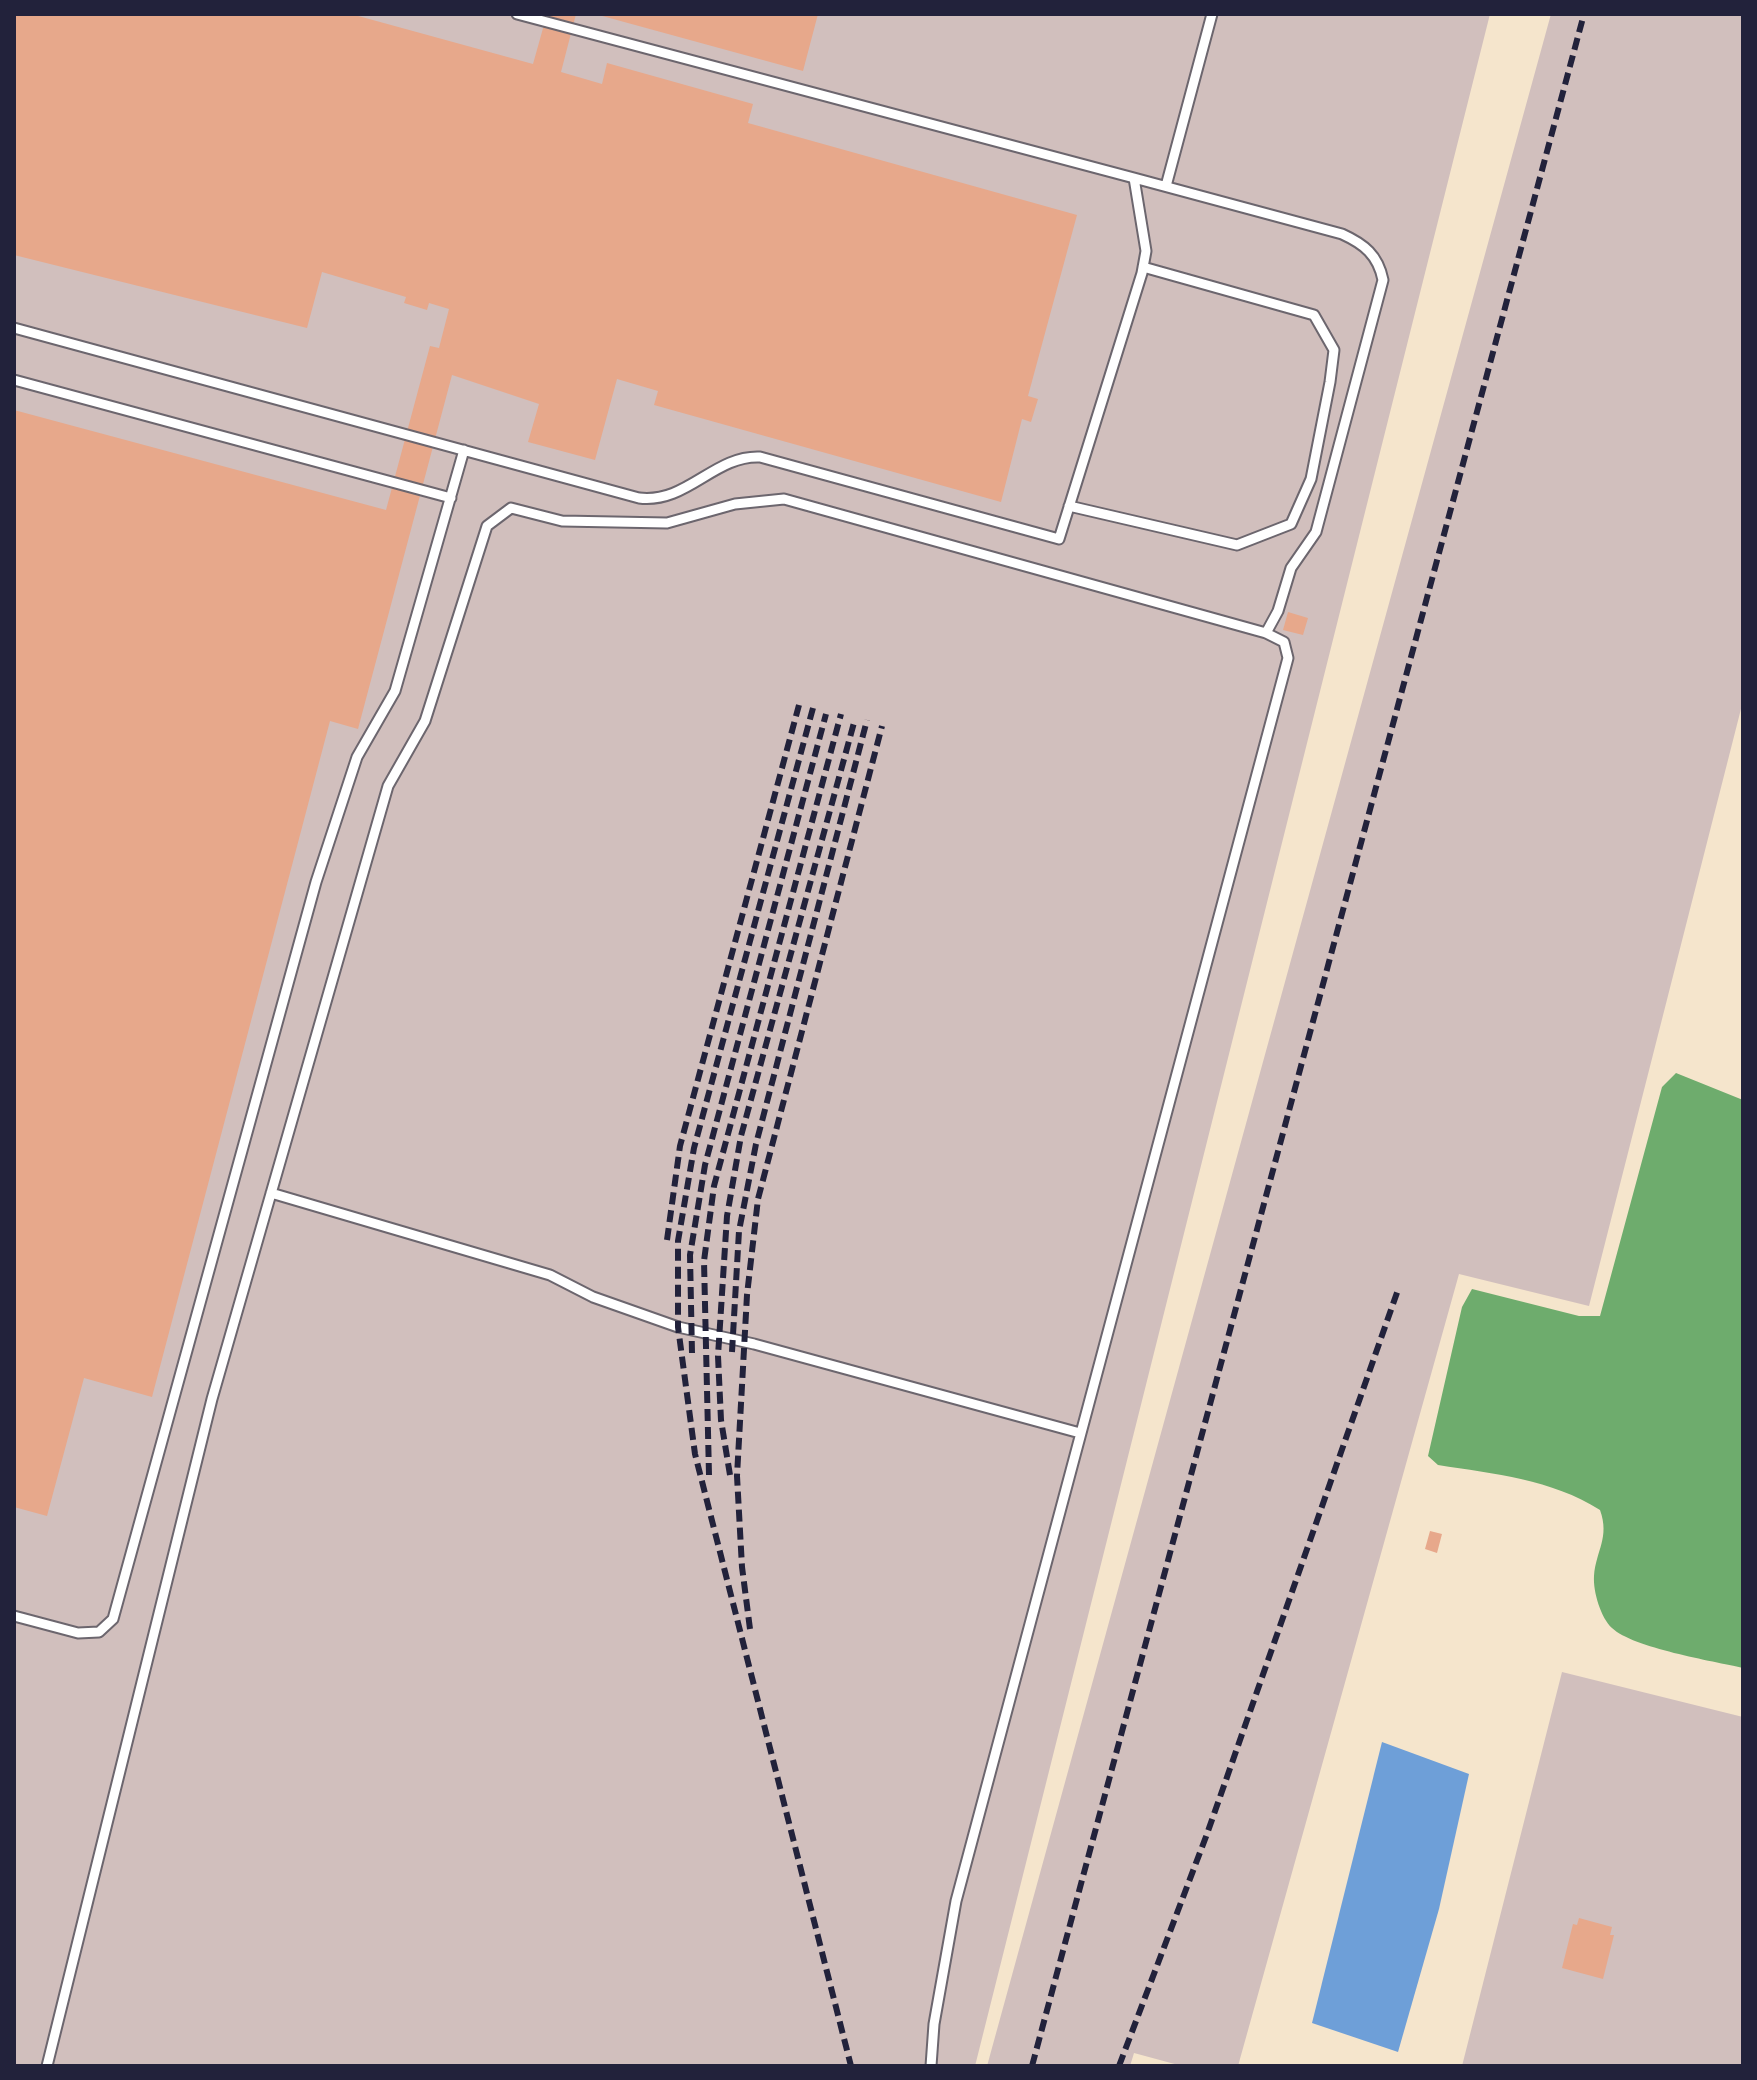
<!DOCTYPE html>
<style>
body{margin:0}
#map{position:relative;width:1757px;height:2080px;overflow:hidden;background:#f5e5cc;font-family:Delius,sans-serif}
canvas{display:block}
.frame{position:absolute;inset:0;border:16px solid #22223b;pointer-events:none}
</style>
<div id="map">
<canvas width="1757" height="2080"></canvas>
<div class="frame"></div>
</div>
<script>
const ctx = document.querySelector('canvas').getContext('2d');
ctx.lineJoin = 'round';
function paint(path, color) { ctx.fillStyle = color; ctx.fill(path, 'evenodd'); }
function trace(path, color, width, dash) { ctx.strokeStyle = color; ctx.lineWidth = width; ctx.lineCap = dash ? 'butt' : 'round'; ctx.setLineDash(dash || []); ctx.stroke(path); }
const industrial = new Path2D(`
 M14 14H1490L975 2066H14Z
 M1551 14H1743V701L1589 1306 1459 1274 1238 2066H1182L1134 2053 1130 2066H987Z
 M1562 1672 1743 1717V2066H1462Z`);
const forest = new Path2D(`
 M1676 1073 1743 1100V1668C1713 1661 1633 1648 1612 1628 1601 1618 1593 1592 1594 1576 1596 1550 1610 1538 1600 1510 1551 1479 1495 1474 1438 1465L1428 1456 1462 1307 1472 1289 1579 1316H1600L1662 1087Z`);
const water = new Path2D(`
 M1382 1742 1469 1774 1439 1909 1398 2052 1312 2023Z`);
const building = new Path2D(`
 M14 14H351L533 64 547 14H576L561 72 602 84 607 63 753 104 748 123 1077 215 1028 396 1038 399 1031 422 1022 419 1001 502 654 405 658 391 617 379 595 460 528 442 539 404 452 375 358 729 330 721 152 1397 84 1378 47 1516 14 1507V410L386 510 430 346 439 348 449 309 429 303 427 310 404 303 406 297 322 272 307 328 14 255Z
 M595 14H818L803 71Z
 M1288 612 1308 618 1303 635 1283 630Z
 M1430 1531 1442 1534 1437 1553 1425 1549Z
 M1579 1918 1612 1927 1610 1935H1614L1603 1979 1562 1968 1573 1924 1577 1925Z`);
const lane = new Path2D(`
 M1134 178 1342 234C1364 244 1378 255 1383 280L1316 532 1291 568 1278 611 1266 633
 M1166 186 1212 14
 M14 328 639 498C687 504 714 455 760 457L1059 539 1142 273 1146 251 1134 178 517 14
 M14 380 451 498
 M1069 506 1237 545 1291 524 1311 479 1330 382 1334 350 1314 315 1143 267
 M271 1193 550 1275 593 1297 678 1327 754 1344 1080 1433
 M14 1616 78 1633 99 1632 113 1619 316 882 357 757 395 691 464 450
 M47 2066 212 1399 388 786 425 721 487 526 511 508 562 521 667 523 735 504 784 499 1266 633 1284 642 1288 658 956 1901 934 2024 931 2066`);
const rail = new Path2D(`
 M813 708 694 1148 678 1241V1327L695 1454 851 2066
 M667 1240 680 1146 799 705
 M732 1352 739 1231 756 1144 867 720
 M692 1353 690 1255 705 1165 826 714
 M709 1475 704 1261 714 1186 841 714
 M730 1475 721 1420 718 1356 727 1216 741 1136 855 719
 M750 1629 742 1567 737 1476 747 1295 758 1199 882 726
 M1032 2066 1584 14
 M1119 2066 1207 1834 1399 1287`);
paint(industrial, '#d1bfbd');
paint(forest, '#6eac6d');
paint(water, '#6e9fd8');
paint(building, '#e7a88b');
trace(lane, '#6c666e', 13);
trace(lane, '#fff', 9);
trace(rail, '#22223b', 6, [12, 6]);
</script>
